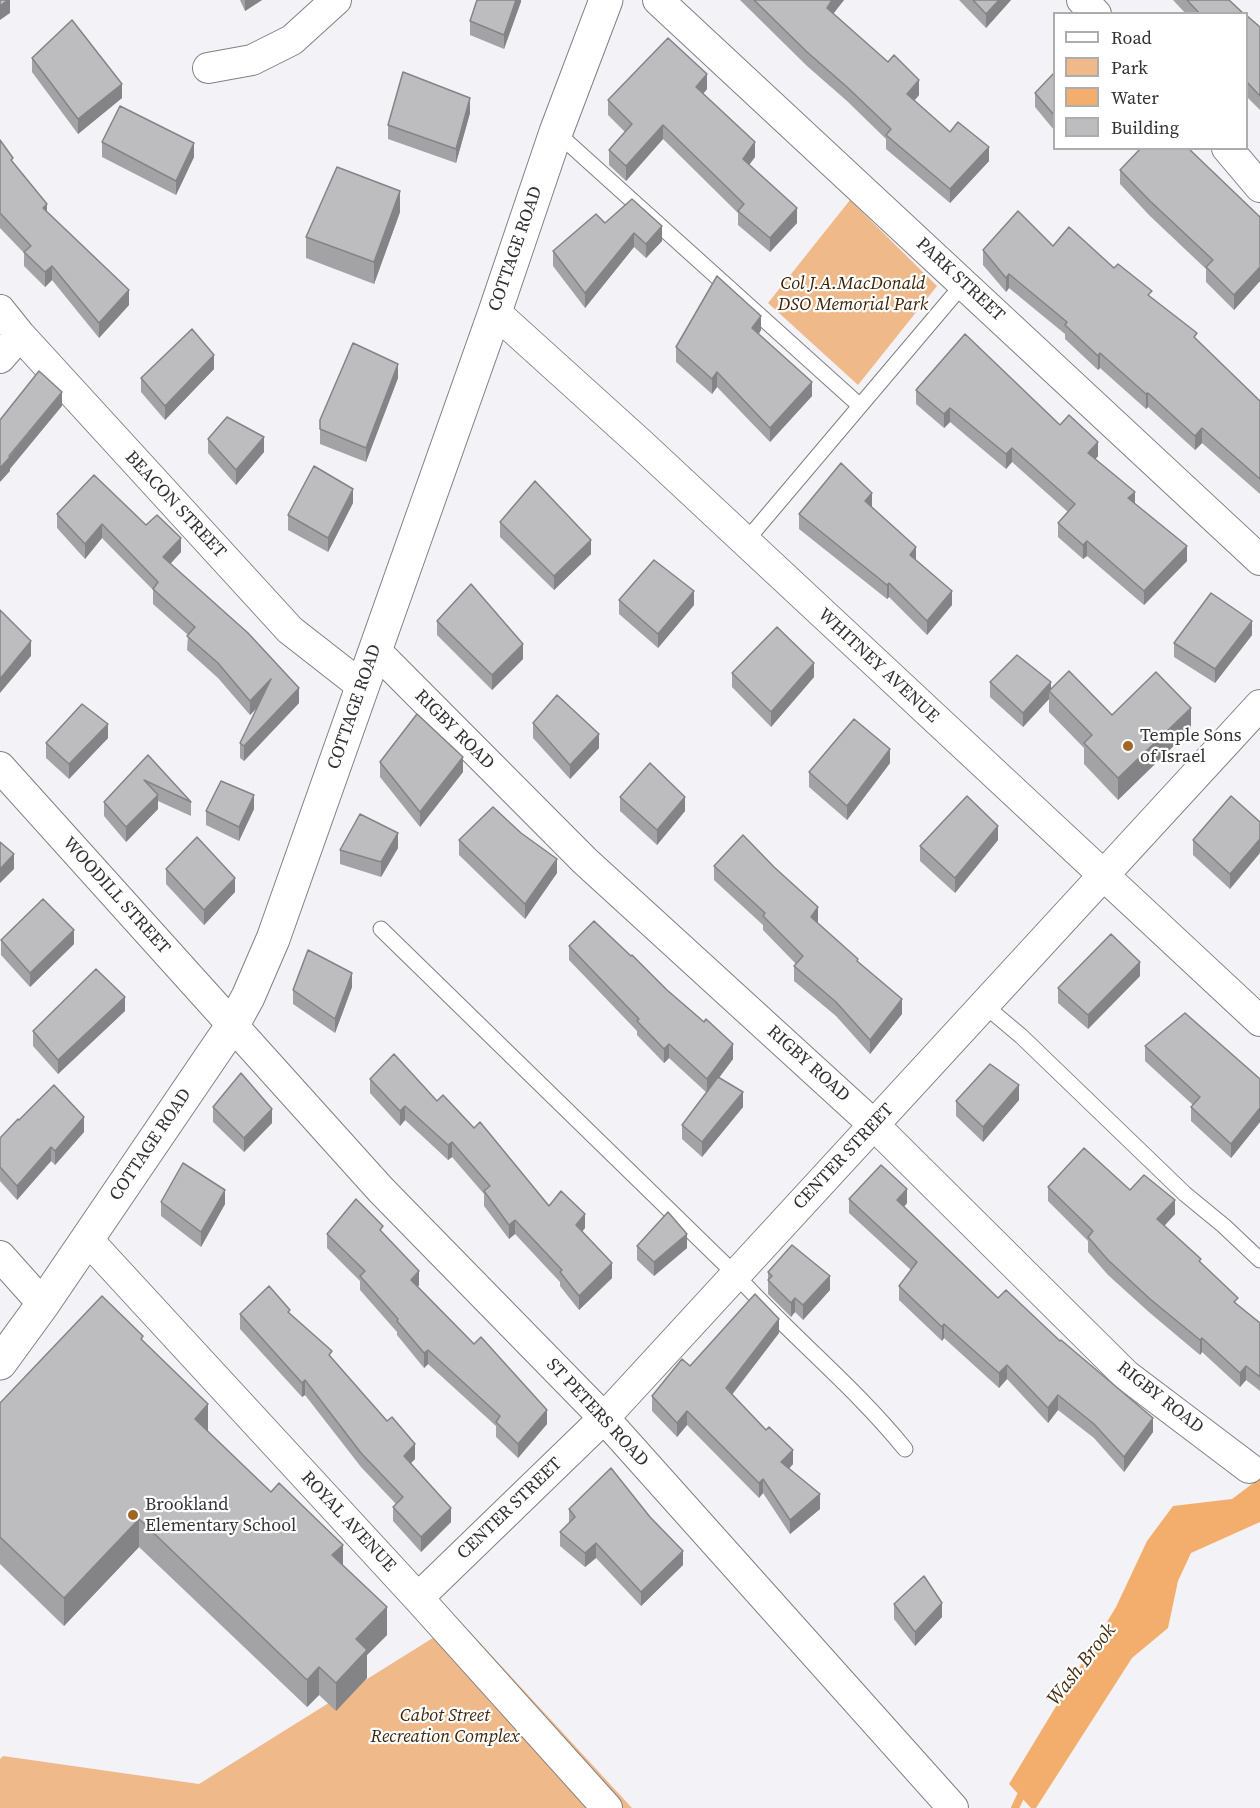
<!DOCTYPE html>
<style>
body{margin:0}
#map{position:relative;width:1260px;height:1808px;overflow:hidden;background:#f3f3f7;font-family:"Source Serif 4",serif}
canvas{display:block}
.legend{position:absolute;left:1053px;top:12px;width:195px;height:138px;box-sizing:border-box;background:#fff;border:2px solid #adadad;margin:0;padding:8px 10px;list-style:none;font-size:18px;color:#323233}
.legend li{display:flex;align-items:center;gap:12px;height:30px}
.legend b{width:30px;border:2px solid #adadad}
</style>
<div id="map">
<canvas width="1260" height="1808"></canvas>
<ul class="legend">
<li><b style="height:8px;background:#fff"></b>Road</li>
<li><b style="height:16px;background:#efb989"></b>Park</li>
<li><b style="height:16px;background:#f3ae6e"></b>Water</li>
<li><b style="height:16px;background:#bdbdc0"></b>Building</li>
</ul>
</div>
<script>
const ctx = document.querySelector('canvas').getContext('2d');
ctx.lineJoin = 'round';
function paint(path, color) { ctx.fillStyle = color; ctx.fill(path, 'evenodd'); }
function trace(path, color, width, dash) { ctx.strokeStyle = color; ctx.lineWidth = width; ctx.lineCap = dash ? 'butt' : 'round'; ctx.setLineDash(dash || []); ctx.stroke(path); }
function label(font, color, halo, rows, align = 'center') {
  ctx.font = font + ' "Source Serif 4",serif'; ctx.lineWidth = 4.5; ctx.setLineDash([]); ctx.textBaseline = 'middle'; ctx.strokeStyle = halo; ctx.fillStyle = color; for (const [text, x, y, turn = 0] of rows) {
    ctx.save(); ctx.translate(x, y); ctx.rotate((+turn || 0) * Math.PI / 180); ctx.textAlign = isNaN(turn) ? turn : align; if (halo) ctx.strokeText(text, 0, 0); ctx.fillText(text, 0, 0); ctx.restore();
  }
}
const green = new Path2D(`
 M850 200 937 286 858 385 768 303Z
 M460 1621 632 1808H0V1759L3 1756 199 1784Z`);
const water = new Path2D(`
 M1260 1478V1522L1191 1553 1178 1581 1168 1628 1132 1658 1036 1808H1031L1009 1784 1116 1607 1147 1541 1173 1506 1232 1499Z`);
const stream = new Path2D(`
 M1015 1808 1025 1787`);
const service = new Path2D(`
 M556 132 859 405
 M745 542 964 283
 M381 929 736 1275C790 1335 854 1386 905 1449
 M984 1005 1021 1036 1185 1194 1224 1226 1260 1260`);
const minor = new Path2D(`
 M658 0 1260 560
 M1082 0 1096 14
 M208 68 252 60 292 40 336 0
 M1227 148 1260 187
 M0 310 20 335 290 630 363 687
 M495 312 641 444 1260 1021
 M0 358 20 335
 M375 650 585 861 874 1125 1126 1375 1249 1468
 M0 767 381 1190 604 1418 953 1808
 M87 1239 418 1598 607 1808
 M0 1256 43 1304
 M418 1598 604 1418 1260 705`);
const secondary = new Path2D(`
 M0 1363 43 1304 232 1026 248 997 273 939 495 312 556 132 606 0`);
const wall = new Path2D(`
 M240 0H262L245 11Z
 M521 0 504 49 470 35V21Z
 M740 0H844L833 13 919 95 914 101 950 132 989 161 950 203 886 149V139L847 101 807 66Z
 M959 0H1011L986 28Z
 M1173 0H1229L1244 14H1186Z
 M1246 15 1260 27V110L1246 96Z
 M32 58 122 98 78 134 32 72Z
 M1054 73V130L1035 107V93Z
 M707 89 703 94 755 157 749 165 797 223 770 252 738 225V213L663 139 626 181 609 165V150L625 132 608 115V100Z
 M470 113 456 163 388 139V125Z
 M0 140 13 163 47 212 129 305 99 338 52 280 45 287 24 266V253L0 228Z
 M102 142 194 157 176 195 102 157Z
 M1120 170 1260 217V281L1234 310 1206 282V269L1150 216 1120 184Z
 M400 212 374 284 306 258V237Z
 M605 223 662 241 646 258 634 247 585 308 553 266V251Z
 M1053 246 1114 268 1152 298 1197 340 1260 401V494L1202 443 1195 450 1148 407 1146 409 1100 368 1098 370 1065 339V334L1009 288 1006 292 983 265V250Z
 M761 330 759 334 812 396 770 442 717 387 712 394 676 362V347Z
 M214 369 165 420 141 392V378Z
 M398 378 366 462 320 444V420Z
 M916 390 1060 425 1098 456 1095 459 1187 561 1144 605 1087 556 1083 559 1058 537V523L1068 512 1012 462 1006 469 950 422 944 428 916 404Z
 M208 439 264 452 236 485 208 453Z
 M353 503 328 552 288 530V515Z
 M872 507 952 605 927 635 889 597 887 599 799 529V514Z
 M57 514 146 525 181 552 170 564 299 703 244 761 240 758V743L257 708 250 715 218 678 187 650 188 635 153 604V590L102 538 85 559 57 528Z
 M500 522 591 554 554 590 500 537Z
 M619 600 694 605 658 648 619 614Z
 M437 621 523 659 492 690 437 635Z
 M1252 635 1215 683 1174 657V643Z
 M732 673 814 677 771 727 732 687Z
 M990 682 1051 688 1112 715 1191 729 1118 800 1084 764V748L1049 712V699L1023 727 990 697Z
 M533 723 599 748 570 779 533 738Z
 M108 738 69 779 46 758V743Z
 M148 755 191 802V816L158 801V809L126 842 104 816V802Z
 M380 762 463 772 420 827 380 777Z
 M890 763 847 820 809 787V772Z
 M620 797 685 811 657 845 620 811Z
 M254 809 239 841 206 825V811Z
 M1260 822 1230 889 1193 855V840Z
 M459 840 557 873 525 919 459 855Z
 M998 840 955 893 920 861V846Z
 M398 848 381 877 340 864V850Z
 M714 866 818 922 817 923 858 962 902 1014 870 1054 836 1016 794 981V966L796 964 763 930V925L714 880Z
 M166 869 235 892 204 925 166 884Z
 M1 940 74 944 30 987 1 955Z
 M569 946 667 990 704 1022 733 1059 719 1078 743 1107 702 1157 682 1139V1125L707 1093 669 1058 664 1063 637 1035V1031L569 960Z
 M1140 976 1088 1029 1058 1003V988Z
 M352 987 335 1033 293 1004V990Z
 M125 1011 58 1074 33 1046V1031Z
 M1145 1046 1260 1079V1122L1231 1158 1191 1121V1107L1193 1105 1145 1061Z
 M370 1079 437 1101 549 1206 585 1228 582 1231 612 1278 579 1310 560 1286V1282L515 1234 509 1239 484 1206V1194L452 1157 448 1160 405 1120 400 1126 370 1093Z
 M1019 1100 983 1142 956 1116V1101Z
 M213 1107 272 1123 244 1152 213 1122Z
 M19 1120 84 1132 55 1165 51 1161 17 1200 0 1181V1138Z
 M1048 1187 1130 1190 1175 1214 1164 1226 1201 1263 1238 1305 1260 1323V1391L1246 1380 1240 1387 1202 1352 1200 1355 1150 1313 1108 1275 1088 1252V1241L1048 1201Z
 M849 1199 907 1203 904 1207 998 1298 1153 1432 1124 1472 1094 1438 1058 1410 1048 1423 1007 1379 999 1388 944 1338 942 1341 899 1300V1286L911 1270 849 1213Z
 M161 1202 225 1204 201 1247 161 1216Z
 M327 1234H383L419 1285 418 1287 547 1424 518 1458 496 1437V1426L428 1364 424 1368 397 1335V1332L360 1290V1281L327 1248Z
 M637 1246 687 1248 654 1276 637 1260Z
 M768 1272 830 1290 803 1320 795 1312 791 1317 768 1294Z
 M240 1314H290L332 1359 415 1459 411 1463 451 1522 421 1552 393 1521V1507L396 1504 361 1467 305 1395 302 1397 240 1329Z
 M779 1333 732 1395 793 1464 789 1469 820 1509 790 1534 763 1493 759 1498 687 1425 677 1437 652 1411V1396L690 1366Z
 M143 1342 208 1432 343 1565 387 1635 367 1655V1678L336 1711 319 1695 307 1707 139 1547 64 1626 0 1564V1403Z
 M569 1509 683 1565 641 1606 596 1558 585 1567 560 1546V1532L569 1523Z
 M894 1604 942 1617 915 1646 894 1619Z`);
const shadedWall = new Path2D(`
 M8 0H10V13L0 20V6Z
 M245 0H262L245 11Z
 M516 0H521V2L504 49V35Z
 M832 0H844L827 22V8Z
 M999 0H1011L986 28V14Z
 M707 74V89L696 102V87Z
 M919 80V95L907 109V94Z
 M122 84V98L78 134V119Z
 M470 98V113L456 163V149Z
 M663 125V139L626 181V166Z
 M755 142V157L743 173V159Z
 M194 143V157L176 195V181Z
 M989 147V161L950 203V189Z
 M400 191V212L374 284V262Z
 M47 204V219L43 208Z
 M797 208V223L770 252V238Z
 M662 226V241L646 258V244Z
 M634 233V247L585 308V293Z
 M52 266V280L45 287V272Z
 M1260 267V281L1234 310V295Z
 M1009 274V288L1006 292V278Z
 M129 290V305L99 338V323Z
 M761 316V330L752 342V328Z
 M1100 353V368L1098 370V356Z
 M214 355V369L165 420V406Z
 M398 364V378L366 462V448Z
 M717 372V387L712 394V379Z
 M812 382V396L770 442V428Z
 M62 392V406L10 469V471L0 482V468Z
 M1148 393V407L1146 409V394Z
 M950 408V422L944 428V414Z
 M1202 428V443L1195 450V436Z
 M264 437V452L236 485V470Z
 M1098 442V456L1088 468V453Z
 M1012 448V462L1006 469V454Z
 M353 489V503L328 552V538Z
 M1135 492V507L1128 498Z
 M872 493V507L865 501Z
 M102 524V538L85 559V544Z
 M181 538V552L163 572V557Z
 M591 540V554L554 590V576Z
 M1087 541V556L1083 559V545Z
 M1187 546V561L1144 605V591Z
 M916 547V561L910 555Z
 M889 583V597L887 599V585Z
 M694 591V605L658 648V634Z
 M952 591V605L927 635V621Z
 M1252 621V635L1215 683V669Z
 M31 641V656L0 693V679Z
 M523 644V659L492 690V675Z
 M814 663V677L771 727V712Z
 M271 679V693L250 715V701Z
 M1051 682V693L1049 691V699L1023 727V713Z
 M299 688V703L244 761V746Z
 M1191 708V729L1118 800V778Z
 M108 724V738L69 779V764Z
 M599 734V748L570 779V765Z
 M890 749V763L847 820V806Z
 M463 757V772L420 827V812Z
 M158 795V809L126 842V827Z
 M254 795V809L239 841V827Z
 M685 797V811L657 845V830Z
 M998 826V840L955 893V878Z
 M398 833V848L381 877V862Z
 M1260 839V853L1230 889V874Z
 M14 854V869L0 883V869Z
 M557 859V873L525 919V904Z
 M235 878V892L204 925V910Z
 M818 907V922L811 931V917Z
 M74 930V944L30 987V973Z
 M1140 962V976L1088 1029V1015Z
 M352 973V987L335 1033V1019Z
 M125 997V1011L58 1074V1060Z
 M902 999V1014L870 1054V1040Z
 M669 1044V1058L664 1063V1049Z
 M733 1044V1059L707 1093V1079Z
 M1019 1085V1100L983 1142V1127Z
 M743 1092V1107L702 1157V1142Z
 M405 1106V1120L400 1126V1111Z
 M1260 1108V1122L1231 1158V1144Z
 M272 1109V1123L244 1152V1138Z
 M84 1117V1132L55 1165V1151Z
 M452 1142V1157L448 1160V1145Z
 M51 1147V1161L17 1200V1186Z
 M907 1189V1203L897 1214V1200Z
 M225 1190V1204L201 1247V1232Z
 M1175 1200V1214L1157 1234V1219Z
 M585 1214V1228L576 1239V1225Z
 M515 1220V1234L509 1239V1225Z
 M687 1234V1248L654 1276V1262Z
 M612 1263V1278L579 1310V1296Z
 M419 1271V1285L411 1294V1280Z
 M830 1276V1290L803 1320V1305Z
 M795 1298V1312L791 1317V1303Z
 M779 1319V1333L726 1402V1388Z
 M944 1324V1338L942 1341V1327Z
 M1202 1338V1352L1200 1355V1340Z
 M428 1350V1364L424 1368V1353Z
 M1007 1365V1379L999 1388V1373Z
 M1246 1366V1380L1240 1387V1373Z
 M305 1380V1395L302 1397V1383Z
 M1058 1395V1410L1048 1423V1408Z
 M208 1404V1432L195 1419Z
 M547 1410V1424L518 1458V1444Z
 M687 1411V1425L677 1437V1423Z
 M1153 1418V1432L1124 1472V1457Z
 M415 1444V1459L404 1470V1456Z
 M793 1450V1464L781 1476V1462Z
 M763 1479V1493L759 1498V1483Z
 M820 1494V1509L790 1534V1520Z
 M451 1508V1522L421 1552V1537Z
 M139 1519V1547L64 1626V1598Z
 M596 1543V1558L585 1567V1553Z
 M343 1545V1573L332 1555Z
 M683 1551V1565L641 1606V1592Z
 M942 1603V1617L915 1646V1632Z
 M387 1607V1635L367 1655V1678L336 1711V1683L356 1639Z
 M319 1667V1695L307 1707V1680Z`);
const building = new Path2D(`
 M0 0H8L0 6Z
 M477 0H516L504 35 470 21Z
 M754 0H832L827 8 888 62 894 55 919 80 907 94 950 132 958 122 989 147 950 189 886 135 891 129 847 87 807 52Z
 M973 0H999L986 14Z
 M1187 0H1229L1244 14H1200Z
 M1246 15 1260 27V96L1246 81Z
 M72 20 122 84 78 119 32 58Z
 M668 38 707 74 696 87 755 142 743 159 797 208 770 238 738 211 744 204 663 125 626 166 609 150 632 124 608 100Z
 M403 72 470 98 456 149 388 125Z
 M1054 73V115L1035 93Z
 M120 106 194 143 176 181 102 142Z
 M0 140 13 158 11 160 47 204 43 208 129 290 99 323 52 266 45 272 24 252 31 246 0 213Z
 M1141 148H1188L1260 217V267L1234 295 1206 267 1213 260 1150 201 1120 170Z
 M337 167 400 191 374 262 306 237Z
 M632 199 662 226 646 244 634 233 585 293 553 251 596 214 605 223Z
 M1018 211 1053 246 1069 227 1114 268 1118 264 1152 291 1148 295 1197 333 1194 337 1260 401V479L1202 428 1195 436 1148 393 1146 394 1100 353 1098 356 1065 325 1067 322 1009 274 1006 278 983 250Z
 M717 276 761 316 752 328 812 382 770 428 717 372 712 379 676 347Z
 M192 329 214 355 165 406 141 378Z
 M965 334 1060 425 1069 415 1098 442 1088 453 1135 492 1128 498 1187 546 1144 591 1087 541 1083 545 1058 523 1075 504 1012 448 1006 454 950 408 944 414 916 390Z
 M353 343 398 364 366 448 320 429V420Z
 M39 371 62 392 9 456 10 457 0 468V420Z
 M227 417 264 437 236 470 208 439Z
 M841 463 872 493 865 501 916 547 910 555 952 591 927 621 889 583 887 585 799 514Z
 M314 466 353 489 328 538 288 515Z
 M94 475 146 525 157 515 181 538 163 557 248 633 299 688 244 746 240 743 271 679 250 701 218 663 187 636 195 627 153 589 158 582 102 524 85 544 57 514Z
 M535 481 591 540 554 576 500 522Z
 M654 560 694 591 658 634 619 600Z
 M471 584 523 644 492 675 437 621Z
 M1211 593 1252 621 1215 669 1174 643Z
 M0 610 31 641 0 679Z
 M777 627 814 663 771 712 732 673Z
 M1017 655 1051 682 1023 713 990 682Z
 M1069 671 1112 715 1156 672 1191 708 1118 778 1084 743 1092 735 1049 691Z
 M557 695 599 734 570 765 533 723Z
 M82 704 108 724 69 764 46 743Z
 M417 714 463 757 420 812 380 762Z
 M854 719 890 749 847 806 809 772Z
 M148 755 191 802 144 780 158 795 126 827 104 802Z
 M650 763 685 797 657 830 620 797Z
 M221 781 254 795 239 827 206 811Z
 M967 796 998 826 955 878 920 846Z
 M1231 796 1260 822V839L1230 874 1193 840Z
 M493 807 521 833 557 859 525 904 459 840Z
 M360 814 398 833 381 862 340 850Z
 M743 835 774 867 818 907 811 917 858 959 857 961 902 999 870 1040 836 1002 794 966 803 956 763 916 765 913 714 866Z
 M197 837 235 878 204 910 166 869Z
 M0 842 14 854 0 869Z
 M43 899 74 930 30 973 1 940Z
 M594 921 631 956 632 955 667 990 704 1022 706 1019 733 1044 707 1079 669 1044 664 1049 637 1021 639 1019 569 946Z
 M1111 934 1140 962 1088 1015 1058 988Z
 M308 950 352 973 335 1019 293 990Z
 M96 969 125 997 58 1060 33 1031Z
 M1185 1013 1260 1079V1108L1231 1144 1191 1107 1200 1097 1145 1046Z
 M394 1054 437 1101 443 1095 474 1128 480 1122 549 1206 561 1191 585 1214 576 1225 612 1263 579 1296 560 1272 562 1270 515 1220 509 1225 484 1191 490 1186 452 1142 448 1145 405 1106 400 1111 370 1079Z
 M990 1064 1019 1085 983 1127 956 1101Z
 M241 1073 272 1109 244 1138 213 1107Z
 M718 1077 743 1092 702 1142 682 1125Z
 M54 1085 84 1117 55 1151 51 1147 17 1186 0 1167V1138L18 1119 19 1120Z
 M1084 1148 1130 1190 1144 1175 1175 1200 1157 1219 1201 1259 1199 1261 1238 1298 1234 1302 1260 1323V1377L1246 1366 1240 1373 1202 1338 1200 1340 1150 1299 1108 1260 1088 1237 1093 1231 1048 1187Z
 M183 1163 225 1190 201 1232 161 1202Z
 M881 1165 907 1189 897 1200 998 1298 1006 1290 1060 1341 1061 1340 1153 1418 1124 1457 1094 1424 1058 1395 1048 1408 1007 1365 999 1373 944 1324 942 1327 899 1286 917 1262 849 1199Z
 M356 1199 383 1226 380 1230 419 1271 411 1280 474 1344 481 1337 547 1410 518 1444 496 1422 500 1416 428 1350 424 1353 397 1321 398 1319 360 1276 365 1271 327 1234Z
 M668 1212 687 1234 654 1262 637 1246Z
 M792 1245 830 1276 803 1305 795 1298 791 1303 768 1280 772 1276 768 1272Z
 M269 1286 290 1310 288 1312 332 1351 329 1355 387 1421 392 1417 415 1444 404 1456 451 1508 421 1537 393 1507 403 1497 361 1453 305 1380 302 1383 240 1314Z
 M755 1294 779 1319 726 1388 766 1430 769 1427 793 1450 781 1462 820 1494 790 1520 763 1479 759 1483 687 1411 677 1423 652 1396 682 1359 690 1366Z
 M102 1296 143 1336 141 1339 208 1404 195 1419 271 1492 279 1483 343 1545 332 1555 387 1607 356 1639 367 1650 336 1683 319 1667 307 1680 139 1519 64 1598 0 1537V1403Z
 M611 1468 650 1517 683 1551 641 1592 596 1543 585 1553 560 1532 575 1517 569 1509Z
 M924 1576 942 1603 915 1632 894 1604Z`);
const markers = [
 [1128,746,6,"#a16627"],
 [133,1515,6,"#a16627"]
];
const streetNames = [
 ["COTTAGE ROAD",516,249,-71],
 ["PARK STREET",960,280,43],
 ["BEACON STREET",175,505,47],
 ["WHITNEY AVENUE",878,666,43],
 ["COTTAGE ROAD",355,707,-71],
 ["RIGBY ROAD",454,730,45],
 ["WOODILL STREET",116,896,48],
 ["RIGBY ROAD",808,1064,42],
 ["COTTAGE ROAD",151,1145,-56],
 ["CENTER STREET",844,1157,-47],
 ["RIGBY ROAD",1160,1398,38],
 ["ST PETERS ROAD",597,1413,47],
 ["CENTER STREET",510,1509,-44],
 ["ROYAL AVENUE",348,1522,47]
];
const parkNames = [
 ["Col J.A.MacDonald",853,284],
 ["DSO Memorial Park",853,305],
 ["Cabot Street",445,1716],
 ["Recreation Complex",445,1737]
];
const poiNames = [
 ["Temple Sons",1140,736],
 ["of Israel",1140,757],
 ["Brookland",145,1505],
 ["Elementary School",145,1526]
];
const waterNames = [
 ["Wash Brook",1082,1665,-52]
];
paint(green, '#efb989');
paint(water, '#f3ae6e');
trace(stream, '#f3ae6e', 8);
trace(service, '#808084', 17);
trace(minor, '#808084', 32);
trace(secondary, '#808084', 35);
trace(service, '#fff', 15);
trace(minor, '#fff', 30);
trace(secondary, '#fff', 33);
paint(wall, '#a3a3a5');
paint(shadedWall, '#848486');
paint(building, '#bdbdc0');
trace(building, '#848486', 1.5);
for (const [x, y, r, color] of markers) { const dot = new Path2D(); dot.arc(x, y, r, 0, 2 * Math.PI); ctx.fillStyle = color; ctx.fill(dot); trace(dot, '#fff', 2); }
label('18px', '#323233', '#fff', streetNames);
label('italic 18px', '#3e2306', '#fff', parkNames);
label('18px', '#323233', '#fff', poiNames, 'left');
label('italic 20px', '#4a2e12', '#fff', waterNames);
</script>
